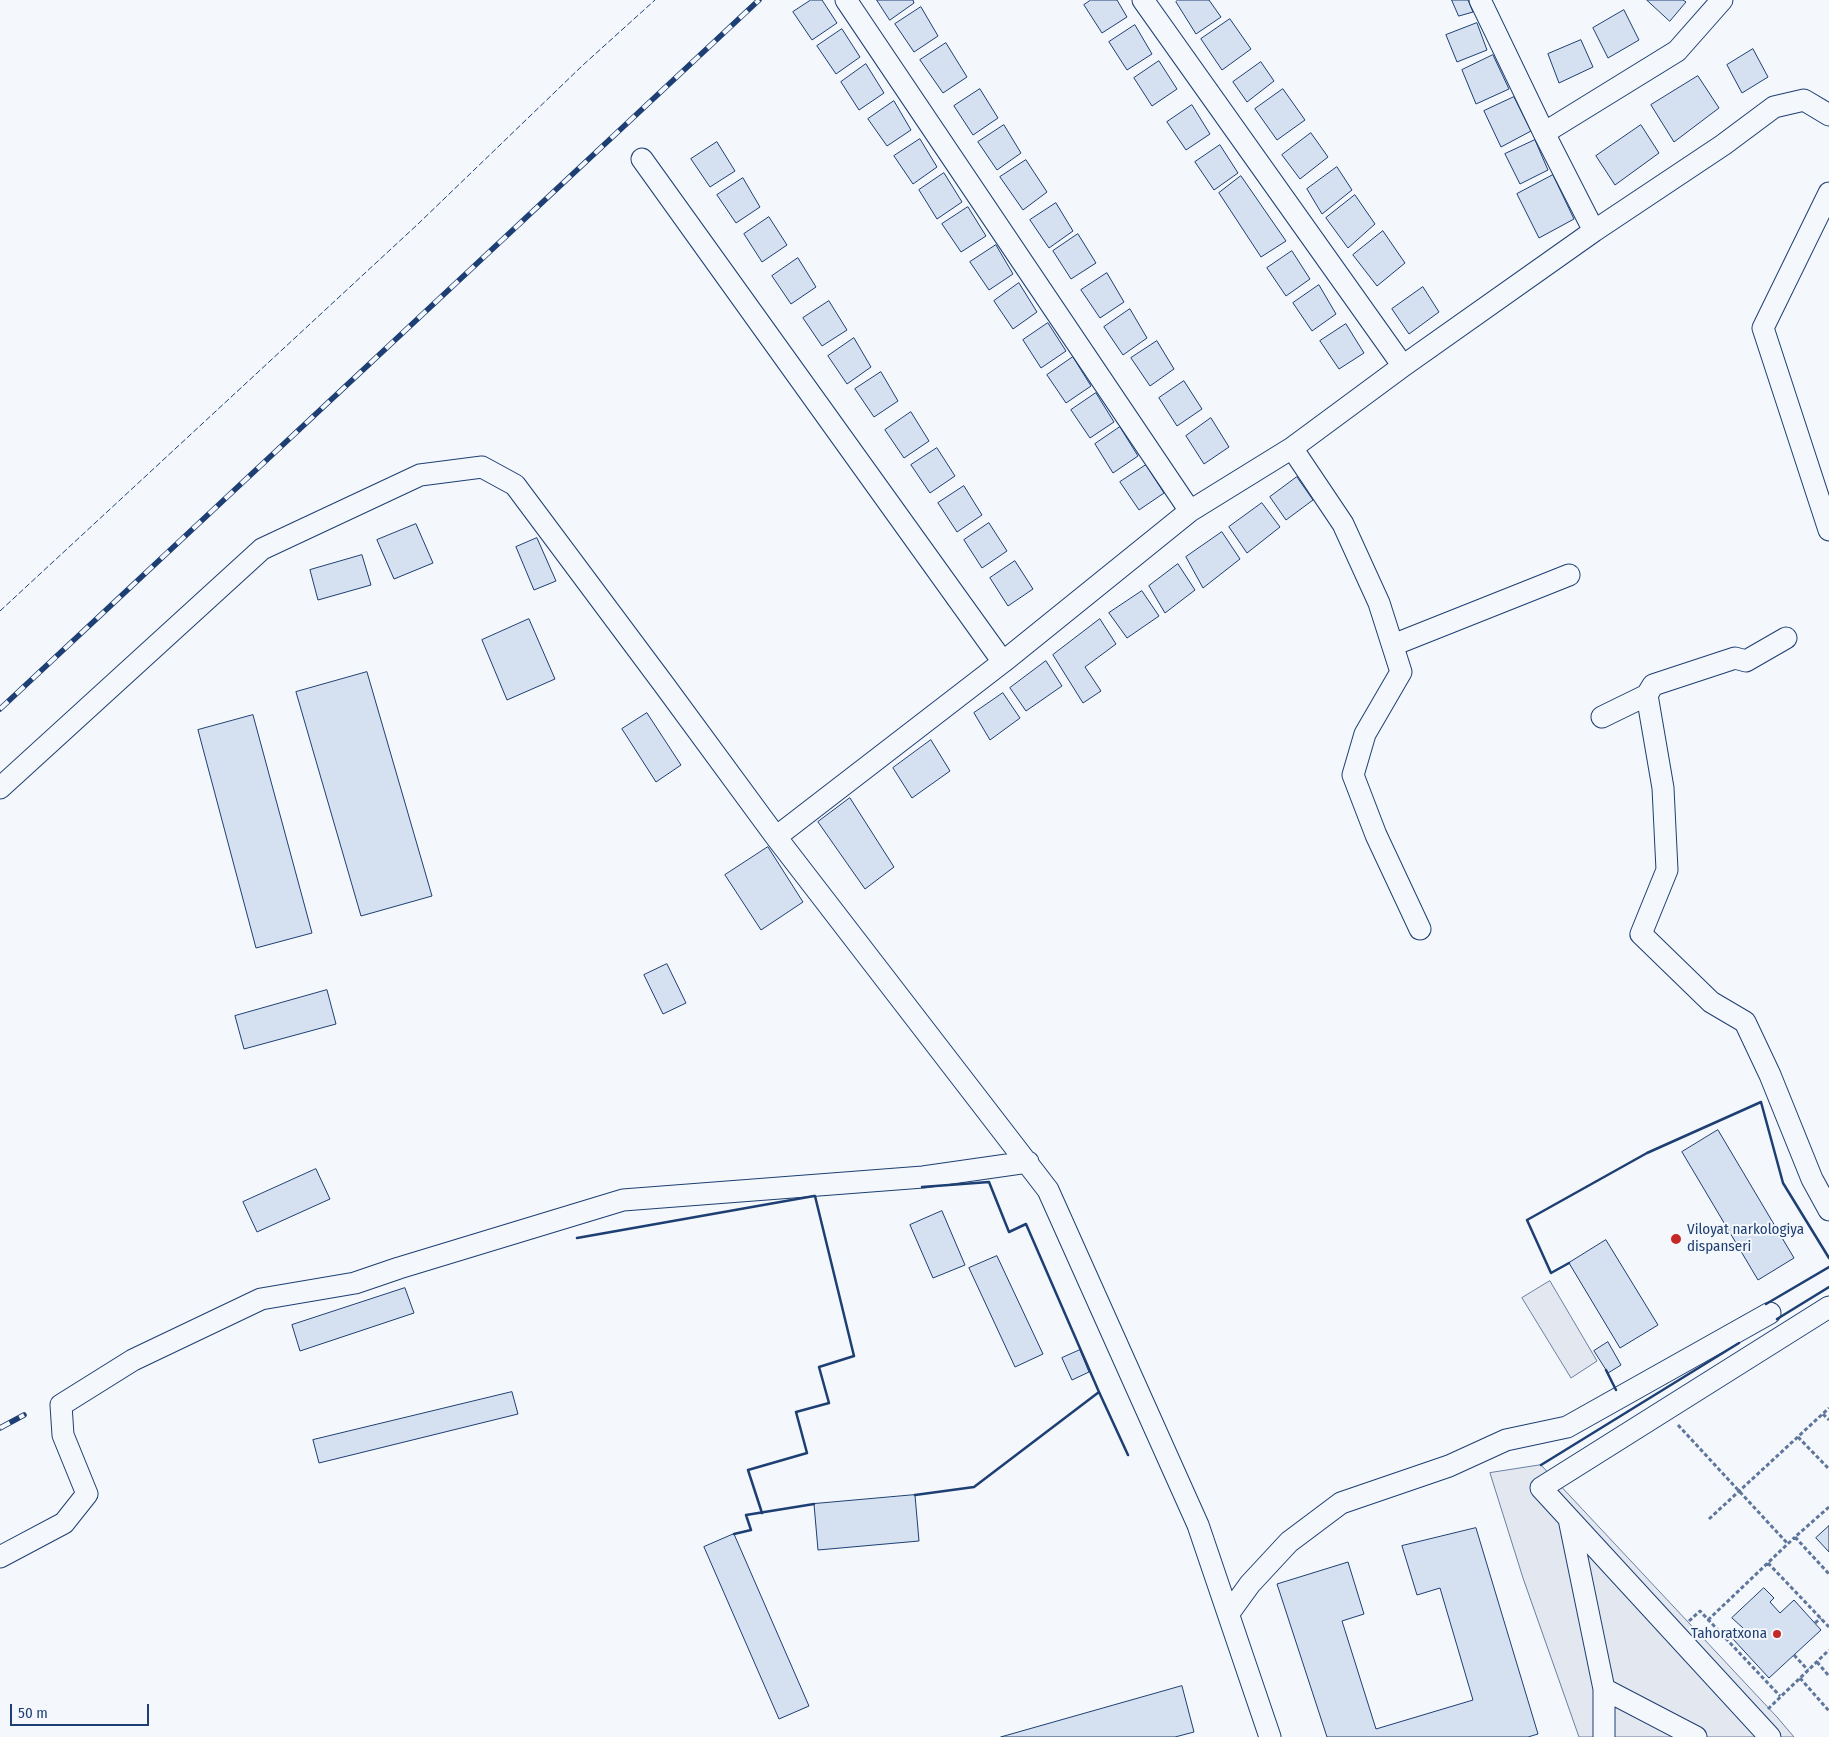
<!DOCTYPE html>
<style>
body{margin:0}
#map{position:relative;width:1829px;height:1737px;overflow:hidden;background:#f4f7fb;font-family:"Fira Sans Condensed",sans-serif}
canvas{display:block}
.scale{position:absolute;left:10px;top:1704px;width:139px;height:22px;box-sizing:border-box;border:2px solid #1d3f73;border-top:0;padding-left:6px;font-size:15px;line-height:18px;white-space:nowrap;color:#1d3f73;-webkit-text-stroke:4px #f4f7fb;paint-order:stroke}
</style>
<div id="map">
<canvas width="1829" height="1737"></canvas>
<div class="scale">50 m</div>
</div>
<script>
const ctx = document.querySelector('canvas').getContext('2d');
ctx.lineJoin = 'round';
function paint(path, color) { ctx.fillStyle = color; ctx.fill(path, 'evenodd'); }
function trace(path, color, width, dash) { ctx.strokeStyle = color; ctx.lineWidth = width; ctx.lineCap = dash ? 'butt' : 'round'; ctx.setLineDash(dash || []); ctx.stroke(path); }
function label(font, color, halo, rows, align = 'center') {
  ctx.font = font + ' "Fira Sans Condensed",sans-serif'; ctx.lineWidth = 4; ctx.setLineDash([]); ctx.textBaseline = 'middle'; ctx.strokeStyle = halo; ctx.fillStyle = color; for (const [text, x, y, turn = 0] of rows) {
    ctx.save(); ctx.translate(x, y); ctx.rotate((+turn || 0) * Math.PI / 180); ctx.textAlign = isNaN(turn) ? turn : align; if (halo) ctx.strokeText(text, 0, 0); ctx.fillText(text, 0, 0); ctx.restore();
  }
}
const parking = new Path2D(`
 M1550 1281 1597 1361 1571 1378 1522 1298Z
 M1541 1465 1777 1717 1794 1737H1579L1523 1578 1490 1473Z`);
const building = new Path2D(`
 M811 0H822L837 23 812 40 793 12Z
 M877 0H913L914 3 890 20Z
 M1091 0H1117L1127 17 1102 33 1084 5Z
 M1178 0H1209L1221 17 1196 34 1176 2Z
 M1452 0H1468L1473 12 1459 16Z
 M1647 0H1683L1686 2 1670 21Z
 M921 7 938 36 914 52 895 24Z
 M1624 10 1639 40 1608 58 1593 28Z
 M1230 19 1251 49 1222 70 1201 39Z
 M1477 23 1487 50 1457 62 1446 35Z
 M1135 25 1152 54 1127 70 1109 42Z
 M842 29 860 57 836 74 817 46Z
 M1581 40 1593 67 1559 83 1548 54Z
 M946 43 967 77 943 93 920 60Z
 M1753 49 1768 77 1742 93 1727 65Z
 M1493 55 1509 89 1476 104 1462 70Z
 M1159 61 1177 89 1152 106 1134 78Z
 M1261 62 1274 81 1247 102 1233 82Z
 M866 64 884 93 859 110 841 82Z
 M1698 76 1719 108 1674 142 1651 105Z
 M980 89 998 118 973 135 954 106Z
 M1283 89 1305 120 1277 140 1255 109Z
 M1514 97 1531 131 1501 147 1484 111Z
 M894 101 911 130 887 146 868 119Z
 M1192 105 1210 134 1186 150 1167 122Z
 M1004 125 1021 153 997 170 978 142Z
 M1641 125 1659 153 1615 185 1596 156Z
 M1311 133 1328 157 1300 179 1282 155Z
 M920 139 937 167 913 184 894 156Z
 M1535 140 1548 170 1520 184 1505 154Z
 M717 142 735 171 710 187 691 159Z
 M1220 145 1238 173 1214 190 1195 162Z
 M1026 160 1047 192 1023 210 1000 177Z
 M1337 167 1352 190 1322 214 1307 189Z
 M944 173 962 202 937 219 919 190Z
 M1553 175 1574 219 1539 238 1517 194Z
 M1241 176 1286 241 1261 257 1219 193Z
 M743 178 760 207 736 223 717 195Z
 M1355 195 1375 224 1348 248 1326 218Z
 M1056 203 1073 231 1049 248 1030 220Z
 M968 207 986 236 961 252 942 224Z
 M769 217 787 245 762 262 744 234Z
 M1383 231 1405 263 1377 286 1353 255Z
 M1078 234 1096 263 1071 279 1053 251Z
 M996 245 1013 274 989 290 970 262Z
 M1292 251 1310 279 1286 296 1267 268Z
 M798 258 816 287 791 304 772 276Z
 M1107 273 1124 302 1100 318 1081 290Z
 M1019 283 1037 312 1013 329 994 301Z
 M1319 285 1336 314 1312 331 1293 303Z
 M1423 287 1439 312 1409 334 1392 309Z
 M829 301 847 330 822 346 803 318Z
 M1130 309 1147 338 1123 355 1104 327Z
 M1048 323 1066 351 1041 368 1023 340Z
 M1346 324 1364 353 1339 369 1320 341Z
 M854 338 871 367 847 384 828 356Z
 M1157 341 1174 369 1150 386 1131 358Z
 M1073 357 1091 386 1066 403 1047 375Z
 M881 372 898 401 874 417 855 389Z
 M1184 381 1202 409 1177 426 1159 398Z
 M1096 393 1114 422 1090 438 1071 410Z
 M911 412 929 441 904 458 885 430Z
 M1211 418 1229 447 1204 464 1186 436Z
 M1120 427 1138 456 1113 473 1095 444Z
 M937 448 955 476 930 493 911 465Z
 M1146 465 1164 493 1139 510 1120 482Z
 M1297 477 1313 500 1286 520 1270 497Z
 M964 486 982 515 957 532 938 503Z
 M1262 503 1280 527 1247 553 1229 527Z
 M989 523 1007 551 982 568 964 540Z
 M416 524 433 563 394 579 377 540Z
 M1222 532 1240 559 1203 588 1186 557Z
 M537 538 556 581 534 590 516 547Z
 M362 555 371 585 318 600 310 570Z
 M1015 561 1033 589 1008 606 990 578Z
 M1178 564 1195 590 1165 613 1149 586Z
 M1142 591 1159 616 1127 638 1109 613Z
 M529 619 555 679 507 700 482 640Z
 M1100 619 1116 644 1085 667 1101 691 1083 703 1053 655Z
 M1046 661 1062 686 1026 711 1010 688Z
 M367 672 432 896 361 916 296 692Z
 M1003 693 1020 718 990 740 974 713Z
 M647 713 681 765 656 782 622 729Z
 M253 715 312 933 256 948 198 730Z
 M931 740 950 771 912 798 893 768Z
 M850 798 894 867 865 889 818 822Z
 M768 847 803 902 761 930 725 875Z
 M667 964 686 1003 663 1014 644 975Z
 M327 990 336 1024 244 1049 235 1016Z
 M1718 1130 1794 1258 1758 1280 1682 1152Z
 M316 1169 330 1199 257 1232 243 1202Z
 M942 1211 965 1265 933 1278 910 1225Z
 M1606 1240 1658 1325 1620 1348 1569 1263Z
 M997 1256 1043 1354 1015 1367 969 1268Z
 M405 1288 414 1313 300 1351 292 1325Z
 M1608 1342 1621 1365 1608 1373 1594 1351Z
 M1080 1350 1089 1372 1072 1380 1062 1358Z
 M512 1392 518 1414 319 1463 313 1440Z
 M915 1495 919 1541 818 1550 814 1504Z
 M1829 1526V1552L1816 1538Z
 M1476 1528 1538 1734 1528 1737H1327L1277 1584 1348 1562 1364 1614 1342 1621 1376 1729 1473 1700 1440 1588 1417 1595 1402 1546Z
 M734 1534 809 1706 779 1719 704 1547Z
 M1764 1588 1774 1598 1770 1602 1780 1613 1794 1600 1821 1630 1769 1678 1732 1638 1743 1628 1732 1618Z
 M1182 1686 1194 1732 1175 1737H1001Z`);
const path = new Path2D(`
 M1823 1414 1829 1420
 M1678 1425 1788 1544
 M1798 1437 1829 1469
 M1829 1507 1795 1537 1829 1574
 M1709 1519 1829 1408
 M1768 1563 1829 1627
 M1708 1620 1795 1537
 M1689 1621 1700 1611 1780 1696
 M1815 1623 1821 1618
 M1794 1655 1808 1670
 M1817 1662 1829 1676
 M1800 1678 1829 1711
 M1768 1709 1829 1650`);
const minor = new Path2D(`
 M846 0 1190 511
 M1143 0 1403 366
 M1480 0 1544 133 1594 231
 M1544 133 1677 51 1722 0
 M642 159 1003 662
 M1829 193 1763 328 1829 530
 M1292 448 1343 524 1379 603 1401 672 1365 734 1353 775 1376 835 1420 929
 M1786 638 1746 661 1735 658 1653 685 1647 695 1663 788 1667 870 1641 934 1711 1002 1745 1022 1770 1075 1812 1179 1829 1210
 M1393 645 1569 575
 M1602 717 1647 695
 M0 788 262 549 420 475 482 467 515 485 665 686 776 837 1048 1190 1198 1525 1270 1737
 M776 837 1003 662 1190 511 1292 448 1403 366 1594 231 1723 145 1774 107 1804 100 1829 115
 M1569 1519 1604 1689 1696 1737
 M0 1557 64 1523 87 1494 63 1435 61 1405 133 1360 261 1299 355 1283 399 1268 623 1200 923 1177 1028 1162
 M1229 1613 1250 1584 1289 1542 1341 1503 1449 1466 1506 1440 1567 1427 1770 1313
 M1604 1737V1689
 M1770 1737 1541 1488 1829 1307`);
const rail = new Path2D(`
 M0 709 759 0
 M0 1428 24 1415`);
const fence = new Path2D(`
 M0 611 418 224 583 65 655 0`);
const wall = new Path2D(`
 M922 1187 989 1182 1009 1232 1026 1224 1099 1392 1128 1455
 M577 1238 814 1196
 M1569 1263 1551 1273 1527 1220 1647 1153 1761 1102 1783 1183 1829 1258
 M1766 1304 1829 1267
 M1777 1319 1829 1287
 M1606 1370 1616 1390
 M1541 1465 1739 1343
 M915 1495 974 1487 1099 1392
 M762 1513 748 1470 807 1453 796 1412 829 1403 819 1367 854 1356 815 1196
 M734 1534 751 1530 746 1515 814 1504`);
const markers = [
 [1676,1239,6,"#c62828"],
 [1777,1634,5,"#c62828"]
];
const poiNames = [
 ["Viloyat narkologiya",1687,1230],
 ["dispanseri",1687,1247],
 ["Tahoratxona",1767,1634,"right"]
];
paint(parking, '#e3e8f0');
trace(parking, '#687fa3', 1);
paint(building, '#d5e0f0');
trace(building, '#1d3f73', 1);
trace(minor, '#1d3f73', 23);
trace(path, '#5e769c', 3, [4, 2.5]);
trace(minor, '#f4f7fb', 21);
trace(rail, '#1d3f73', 5.5);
trace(rail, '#f4f7fb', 4, [11]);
trace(fence, '#1d3f73', 1, [6, 2.5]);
trace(wall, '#1d3f73', 2.5);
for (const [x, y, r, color] of markers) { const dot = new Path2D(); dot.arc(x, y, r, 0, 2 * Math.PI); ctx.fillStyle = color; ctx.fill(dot); trace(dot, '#f4f7fb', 2); }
label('15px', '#1d3f73', '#f4f7fb', poiNames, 'left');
</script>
